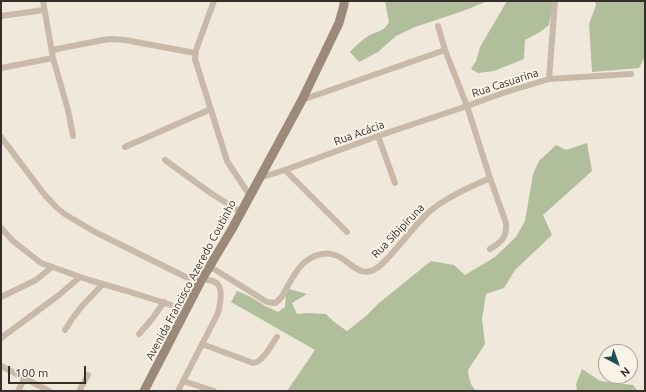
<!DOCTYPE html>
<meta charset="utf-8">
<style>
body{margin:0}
#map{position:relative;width:646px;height:392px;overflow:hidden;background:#f0e8db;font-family:Ubuntu,sans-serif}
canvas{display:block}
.frame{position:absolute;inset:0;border:2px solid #352d28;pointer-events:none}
.north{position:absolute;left:598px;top:344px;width:40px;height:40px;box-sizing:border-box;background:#f8f2e7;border:1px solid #aaa39b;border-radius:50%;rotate:139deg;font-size:11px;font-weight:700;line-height:16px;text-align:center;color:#352d28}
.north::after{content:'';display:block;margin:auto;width:14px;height:18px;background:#204c54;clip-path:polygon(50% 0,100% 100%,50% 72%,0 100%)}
.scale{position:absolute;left:8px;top:366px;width:78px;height:18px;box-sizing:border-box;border:2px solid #352d28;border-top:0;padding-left:5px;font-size:12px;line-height:14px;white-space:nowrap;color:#352d28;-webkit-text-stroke:3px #f8f2e7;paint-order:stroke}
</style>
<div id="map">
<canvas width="646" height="392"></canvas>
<div class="frame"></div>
<div class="north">N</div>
<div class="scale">100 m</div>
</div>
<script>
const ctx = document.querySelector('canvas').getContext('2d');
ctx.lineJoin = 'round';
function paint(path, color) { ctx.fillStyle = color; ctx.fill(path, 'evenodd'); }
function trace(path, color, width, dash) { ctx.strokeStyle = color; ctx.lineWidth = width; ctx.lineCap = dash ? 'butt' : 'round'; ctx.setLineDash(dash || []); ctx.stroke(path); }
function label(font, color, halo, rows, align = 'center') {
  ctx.font = font + ' Ubuntu,sans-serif'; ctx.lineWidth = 4; ctx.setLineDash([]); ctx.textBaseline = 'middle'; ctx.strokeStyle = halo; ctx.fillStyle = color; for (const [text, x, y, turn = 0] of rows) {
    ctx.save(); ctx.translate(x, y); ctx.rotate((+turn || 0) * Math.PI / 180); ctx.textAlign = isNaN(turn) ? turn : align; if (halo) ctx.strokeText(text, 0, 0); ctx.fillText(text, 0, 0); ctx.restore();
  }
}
const green = new Path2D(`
 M385 1H488L463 11 415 27 396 36 378 52 359 62 350 52C356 45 363 39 370 35 380 30 383 32 389 22Z
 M507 1H553L549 25 540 32 525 40 524 59 494 71 478 73 471 69 476 61 480 47Z
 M595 1H645V57L639 68 592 72 589 24 596 5Z
 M587 143 592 171 543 215 552 235 515 270 504 288 486 294 482 319 485 344 468 370C469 379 470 386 477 391H287L315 350 231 302 237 291 251 297 265 306 278 312 285 307 286 294 289 289 307 294 292 303 297 314 309 313 326 314 333 321 347 331 366 316 379 303 431 261 454 265 465 275 495 257 516 237 525 221 533 174 539 161 556 145 566 150Z
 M582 369 600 381 633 385 638 391H577L576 384Z`);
const street = new Path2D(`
 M43 1 53 58 68 110 73 136
 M214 1 196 50 195 59 227 161 250 196
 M1 16 44 10
 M438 26 445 50 467 106 490 178 506 223C507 237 502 242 490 249
 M52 50 103 40 111 39 125 40 195 53
 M1 68 53 58
 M549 79 555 1
 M302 100 445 50
 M378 136 395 183
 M1 137 44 194 57 208 66 215 95 232 200 284
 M125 147 211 109
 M165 160 212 194 241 212
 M285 170 347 232
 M259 178 285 170 378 136 467 106 503 93 549 79 631 74
 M1 228 13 241 41 263 89 280 127 291 187 310
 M209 266 267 302 275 303C281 300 283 295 286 289 295 273 302 258 322 254 347 249 355 283 377 268 383 264 389 257 394 251 406 238 416 224 429 212 446 197 469 188 490 178
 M1 297 36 280 52 267
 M65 330 72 319 82 306 103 284
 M139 334 152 319 164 302
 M1 338 59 295 80 277
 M202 344 253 363C263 362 271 345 277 337
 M1 366 49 391
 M183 381 214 391
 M18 391 25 378
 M79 391 88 375
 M178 391 218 313C220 305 224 286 215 282 211 280 206 280 202 279`);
const secondary = new Path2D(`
 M144 391 202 279 232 229 302 100 339 23 344 5V1`);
const streetNames = [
 ["Rua Casuarina",505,83,-18],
 ["Rua Acácia",359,133,-20],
 ["Rua Sibipiruna",398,231,-46],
 ["Avenida Francisco Azeredo Coutinho",191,280,-62]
];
paint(green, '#b0be9c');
trace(street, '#c8b9a8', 6);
trace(secondary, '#9b8979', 9);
label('11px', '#352d28', '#f8f2e7', streetNames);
</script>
